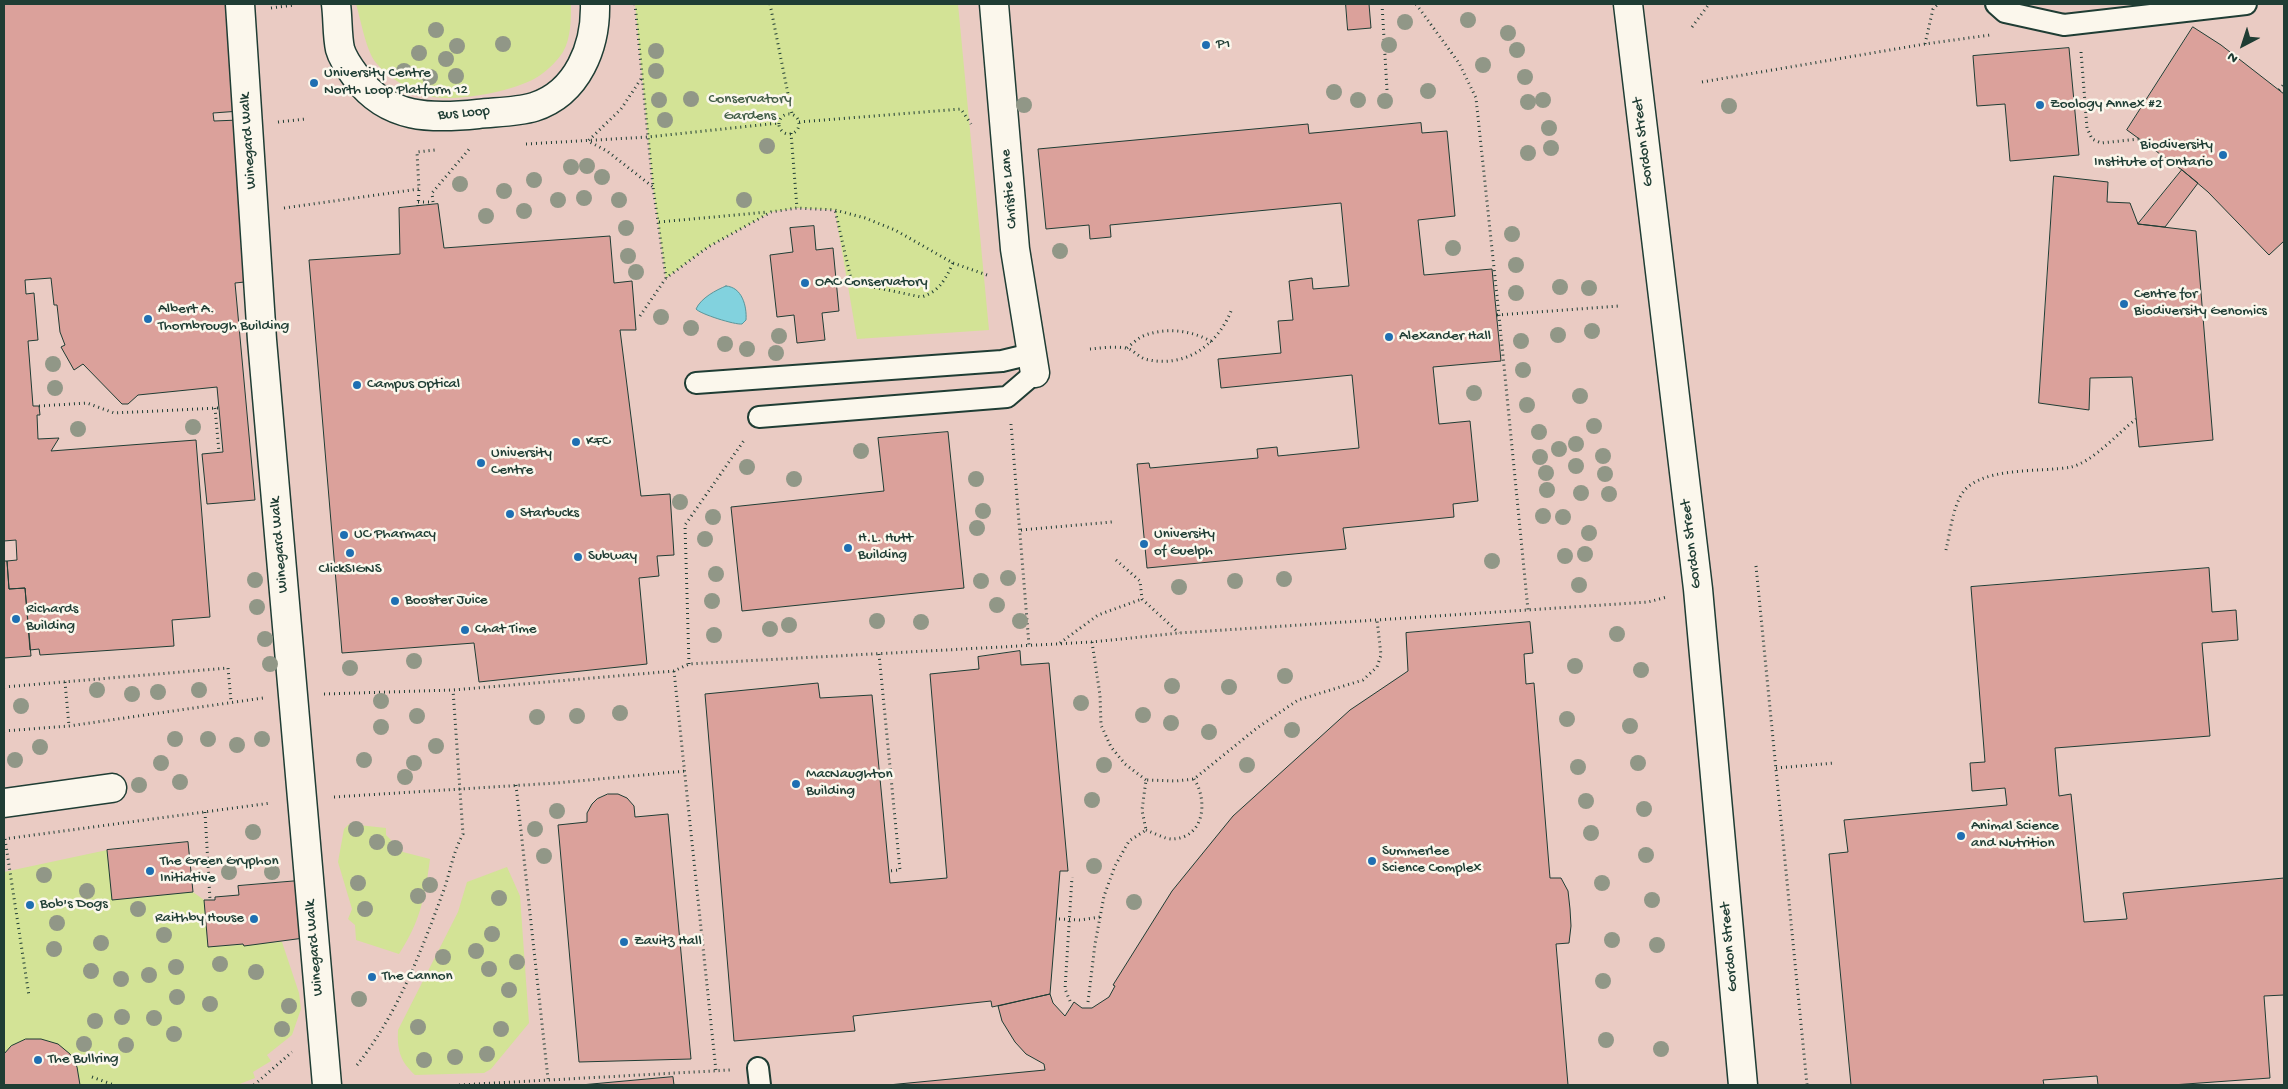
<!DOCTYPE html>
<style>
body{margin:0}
#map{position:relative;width:2288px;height:1089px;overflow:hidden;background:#f1ddd4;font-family:"Gochi Hand",sans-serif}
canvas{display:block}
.frame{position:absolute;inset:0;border:5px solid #1f3d34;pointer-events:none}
.north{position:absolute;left:2218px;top:20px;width:50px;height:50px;-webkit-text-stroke:4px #fbf7ec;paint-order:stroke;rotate:220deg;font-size:14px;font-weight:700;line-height:20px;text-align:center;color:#1f3d34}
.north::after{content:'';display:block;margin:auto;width:18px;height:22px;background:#1f3d34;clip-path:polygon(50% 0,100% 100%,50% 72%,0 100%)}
</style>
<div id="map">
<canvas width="2288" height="1089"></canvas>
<div class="frame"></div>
<div class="north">N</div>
</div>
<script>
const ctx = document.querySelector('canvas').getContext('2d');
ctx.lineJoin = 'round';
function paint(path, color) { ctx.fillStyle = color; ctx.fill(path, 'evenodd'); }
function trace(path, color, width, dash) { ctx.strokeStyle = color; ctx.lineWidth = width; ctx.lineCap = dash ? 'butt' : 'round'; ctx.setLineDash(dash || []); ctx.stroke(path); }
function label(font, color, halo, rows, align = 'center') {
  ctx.font = font + ' "Gochi Hand",sans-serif'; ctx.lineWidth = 5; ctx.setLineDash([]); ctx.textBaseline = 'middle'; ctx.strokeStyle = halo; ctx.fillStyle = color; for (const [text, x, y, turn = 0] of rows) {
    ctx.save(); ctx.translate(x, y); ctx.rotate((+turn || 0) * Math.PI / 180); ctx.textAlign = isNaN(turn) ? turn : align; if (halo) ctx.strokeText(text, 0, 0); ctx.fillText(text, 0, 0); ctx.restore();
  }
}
const built = new Path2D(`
 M4 4H2284V1085H4Z`);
const green = new Path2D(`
 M356 4H571C571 19 571 38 563 52 558 60 547 71 539 76 516 91 456 103 428 96 411 91 389 78 377 64 366 52 361 20 356 4Z
 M635 4H958L989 330 857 339 835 210 797 208 771 212 708 247 666 278 653 187Z
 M349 824 386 828V835L403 852 430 859C425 897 420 922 399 954L356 940 355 925 348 919 352 909 338 862 344 829Z
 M107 850 113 900 193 892 204 900 208 947 282 942 299 993 301 1009 292 1035 267 1055 271 1061 253 1072 255 1078 237 1085H4V872Z
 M507 867 520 896 529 1023 491 1069 484 1073 415 1075C400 1061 397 1050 398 1030L458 912 467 882Z`);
const water = new Path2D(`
 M726 286C742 287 747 306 746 320L742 324C735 325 700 314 696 309 701 298 716 290 726 286Z`);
const building = new Path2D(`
 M4 4H230L240 111 213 113 214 121 239 120 254 281 235 283 255 500 207 504 202 454 223 452 217 387 138 395 128 404H122L83 364 74 370 61 347 65 345 60 332 57 305H54L51 278 25 280 26 294 34 293 38 340 28 341 33 406H39L40 415H37L38 439 59 438 51 451 196 440 210 617 172 620 174 646 40 655 39 649 30 650 25 588 9 589 7 561 17 560 16 540 4 541Z
 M1346 4H1369L1371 28 1348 30Z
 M2193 27 2221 45 2284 94V241L2269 255 2208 192 2182 170 2127 130Z
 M2069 48 2079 155 2010 161 2005 104 1977 106 1973 56Z
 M1421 123 1422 133 1447 131 1455 216 1418 220 1424 275 1492 269 1501 361 1433 367 1439 424 1470 421 1478 501 1453 504 1454 517 1343 528 1346 549 1147 568 1137 464 1149 463 1150 468 1258 458 1257 449 1277 447 1278 456 1359 448 1352 375 1221 388 1218 359 1281 353 1278 321 1293 320 1289 281 1312 278 1313 289 1349 286 1341 203 1110 225 1111 237 1090 239 1089 225 1046 229 1038 149 1308 124 1309 133Z
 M2182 170 2198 183 2165 227 2138 224Z
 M2054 176 2108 182 2107 202 2130 203 2138 224 2196 231 2213 440 2139 447 2132 377 2090 378 2089 410 2039 403Z
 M438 204 444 248 610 236 614 283 632 281 636 330H620L641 496 670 494 674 555 657 556 659 576 639 578 647 664 479 682 474 643 342 653 309 260 400 254 399 208Z
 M814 226 816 250 833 248 839 311 822 313 825 340 797 343 794 315 777 317 770 255 793 252 790 228Z
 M948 432 964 588 742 611 731 507 884 491 878 438Z
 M4 561H7L9 589 25 588 31 656 4 658Z
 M2209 568 2212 612 2236 610 2238 640 2202 643 2210 736 2055 748 2059 796 2071 794 2084 922 2127 919 2123 893 2284 878V995L2264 996 2270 1078 2172 1085H2098L2097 1076 2043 1080 2044 1085H1851L1829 854 1848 852 1844 820 2007 805 2005 788 1972 791 1970 763 1985 762 1971 587Z
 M1530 622 1533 653 1524 654 1526 684 1534 683 1550 878H1561L1568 891 1570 909 1571 926 1569 943 1556 944 1568 1085H888L1045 1070 1044 1064 1026 1054 1015 1042 1002 1021 998 1006 1050 994 1053 1003 1065 1016 1074 1002 1082 1008H1092L1109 997 1115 986 1113 985 1172 891 1233 816 1350 710 1408 671 1406 633Z
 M1020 651 1021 665 1049 663 1068 871H1060L1050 994 992 1007 991 1001 853 1016 855 1031 734 1041 705 694 818 683 820 698 872 695 890 883 947 878 930 674 979 669 978 657Z
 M608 794H618L627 798 634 806 635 817 668 814 691 1059 579 1062 558 825 587 822V813L592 804 597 799Z
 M188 842 193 892 112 900 107 850Z
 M298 881 304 938 244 946 243 944 208 947 204 900H215V897L239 895 238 886Z
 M26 1039H41L58 1044 70 1054 77 1067 80 1085H4V1054L11 1046Z
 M673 1077 674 1085H581Z`);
const path = new Path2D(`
 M635 4 653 187 666 278
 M770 4 792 114
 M1382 4 1387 90
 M1416 4 1459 63 1476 98 1499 315 1528 610
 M271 8 294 5
 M1692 27 1709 4
 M1925 44 1933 9 1938 4
 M2081 52 2087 128 2092 139 2101 143 2139 139
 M641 79 621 109 588 141 607 151 653 187
 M1702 82 1925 44 1990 35
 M2279 90 2284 84
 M779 124a10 10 0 1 1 20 0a10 10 0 1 1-20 0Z
 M278 122 306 119
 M799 122 961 109 971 124
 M791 133 797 208
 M526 144 648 137 779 123
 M418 202H433L432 193 471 147
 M418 206 419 189
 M284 208 419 189 417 152 435 150
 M659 222 768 212
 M953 263 987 275
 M1497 315 1619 306
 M640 316 666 278 708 247 771 212 797 208 835 210 865 218 895 230 953 263C945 280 939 292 921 297L854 283 851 279 835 210
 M1127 348C1132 344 1138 338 1143 336 1165 327 1192 330 1212 342
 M1090 349C1101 348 1114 346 1125 348 1132 348 1138 357 1145 359 1184 369 1217 346 1231 311
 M39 406 87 403 114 413 219 408
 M215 408 219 452
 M1011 424 1029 645
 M1021 530 1112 522
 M1946 550C1950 533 1952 513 1960 497 1976 465 2041 473 2071 467 2093 462 2118 433 2136 419
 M1116 560 1140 581 1142 599 1179 633
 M1756 566 1807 1085
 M1092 642 1100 695 1101 725 1111 747 1125 764 1146 780
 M1060 643 1098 615 1142 599
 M879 654 900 870 888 871
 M689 664 685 525 745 439
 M674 671 716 1071
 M65 682 69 726
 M4 687 228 668 231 701
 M324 694 453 690 674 671 689 664 1092 642 1179 633 1648 602 1667 597
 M4 731 69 726 263 698
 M1776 768 1835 763
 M516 785 548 1079
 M334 797 556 783 686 771
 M205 812 210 900
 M1146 830C1154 833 1165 839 1172 839 1205 838 1208 800 1194 779
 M4 839 271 803
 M5 839 29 996
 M1059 919 1080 920 1100 917
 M1070 1001 1065 989 1072 877
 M1088 1002 1095 944 1104 896 1115 866 1129 841 1146 830 1142 810 1146 780 1176 781 1194 779 1257 728 1298 700 1363 680 1377 667 1381 655 1377 620
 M357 1065C397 1015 420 954 442 895 450 875 452 854 463 834L453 690
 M92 1077 114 1085
 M254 1085 292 1052
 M459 1085 730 1070`);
const service = new Path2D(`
 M1996 4 2005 12 2064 25 2246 4
 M696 383 1002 361 1031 354
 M759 417 1007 397 1035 373
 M758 1068 760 1085`);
const pedestrian = new Path2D(`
 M240 4 262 340 327 1085`);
const minor = new Path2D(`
 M336 4C338 19 337 35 340 49 343 60 351 70 357 78 388 119 431 119 478 114 496 112 517 112 534 107 578 93 596 46 595 4
 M994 4 1015 249 1035 373
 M4 803 112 788`);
const secondary = new Path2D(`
 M1628 4 1698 589 1743 1085`);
const trees = [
 [1468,20],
 [1405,22],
 [436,30],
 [1508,33],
 [503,44],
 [1389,45],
 [457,46],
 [1517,50],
 [656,51],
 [419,53],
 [446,59],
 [1483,65],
 [404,71],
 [656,71],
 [456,76],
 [430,77],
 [1525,77],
 [1428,91],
 [1334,92],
 [691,99],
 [659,100],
 [1358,100],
 [1543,100],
 [1385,101],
 [1528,102],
 [1024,105],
 [1729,106],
 [665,120],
 [1549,128],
 [767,146],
 [1551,148],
 [1528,153],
 [587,166],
 [571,167],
 [602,177],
 [534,180],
 [460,184],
 [504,191],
 [584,198],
 [558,200],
 [619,200],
 [744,200],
 [524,211],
 [486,216],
 [626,228],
 [1512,234],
 [1453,248],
 [1060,251],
 [628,256],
 [1516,265],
 [636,272],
 [1560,287],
 [1589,288],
 [1516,293],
 [661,317],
 [691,328],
 [1592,331],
 [1558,335],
 [779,336],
 [1521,341],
 [725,344],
 [747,349],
 [776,353],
 [53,364],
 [1523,370],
 [55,388],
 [1474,393],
 [1580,396],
 [1527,405],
 [1594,426],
 [193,427],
 [78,429],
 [1539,432],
 [1576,444],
 [1559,449],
 [861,451],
 [1603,456],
 [1540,457],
 [1576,466],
 [747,467],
 [1546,473],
 [1605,474],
 [794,479],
 [976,479],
 [1547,490],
 [1581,493],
 [1609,494],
 [680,502],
 [983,511],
 [1543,516],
 [713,517],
 [1563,517],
 [977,528],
 [1589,533],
 [705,539],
 [1585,554],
 [1565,556],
 [1492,561],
 [716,574],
 [1008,578],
 [1284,579],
 [255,580],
 [981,581],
 [1235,581],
 [1579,585],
 [1179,587],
 [712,601],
 [997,605],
 [257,607],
 [877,621],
 [1020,621],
 [921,622],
 [789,625],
 [770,629],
 [1617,634],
 [714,635],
 [265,639],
 [414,661],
 [270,664],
 [1575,666],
 [350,668],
 [1641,670],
 [1285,676],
 [1172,686],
 [1229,687],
 [97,690],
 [199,690],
 [158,692],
 [132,694],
 [381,701],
 [1081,703],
 [21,706],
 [620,713],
 [1143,715],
 [417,716],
 [577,716],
 [537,717],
 [1567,719],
 [1171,723],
 [1630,726],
 [381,727],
 [1292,730],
 [1209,732],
 [175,739],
 [208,739],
 [262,739],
 [237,745],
 [436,746],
 [40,747],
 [15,760],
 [364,760],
 [161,763],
 [414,763],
 [1638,763],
 [1104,765],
 [1247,765],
 [1578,767],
 [405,777],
 [180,782],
 [139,785],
 [1092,800],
 [1586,801],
 [1644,809],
 [557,811],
 [356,829],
 [535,829],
 [253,832],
 [1591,833],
 [377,842],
 [395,848],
 [1646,855],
 [544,856],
 [1094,866],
 [229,872],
 [272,872],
 [44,875],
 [358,883],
 [1602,883],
 [430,885],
 [87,891],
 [418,896],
 [499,898],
 [1652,900],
 [1134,902],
 [138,909],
 [365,909],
 [57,923],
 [492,934],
 [164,935],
 [1612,940],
 [101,943],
 [1657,945],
 [54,949],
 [476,951],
 [443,957],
 [517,962],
 [220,964],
 [176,967],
 [489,969],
 [91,971],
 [256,972],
 [149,975],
 [121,979],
 [1603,981],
 [509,990],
 [177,997],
 [359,999],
 [210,1004],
 [289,1006],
 [122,1017],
 [154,1018],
 [95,1021],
 [418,1027],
 [282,1029],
 [501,1029],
 [174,1034],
 [1606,1040],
 [84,1044],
 [126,1045],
 [1661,1049],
 [487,1054],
 [455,1057],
 [424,1060]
];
const markers = [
 [1206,45,5,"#1f6fb2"],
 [314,83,5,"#1f6fb2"],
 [2040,105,5,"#1f6fb2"],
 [2223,155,5,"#1f6fb2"],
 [805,283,5,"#1f6fb2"],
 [2124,304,5,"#1f6fb2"],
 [148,319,5,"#1f6fb2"],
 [1389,337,5,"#1f6fb2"],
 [357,385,5,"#1f6fb2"],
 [576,442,5,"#1f6fb2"],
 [481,463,5,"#1f6fb2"],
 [510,514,5,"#1f6fb2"],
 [344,535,5,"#1f6fb2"],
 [1144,544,5,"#1f6fb2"],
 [848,548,5,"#1f6fb2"],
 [350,553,5,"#1f6fb2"],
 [578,557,5,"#1f6fb2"],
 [395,601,5,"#1f6fb2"],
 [16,619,5,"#1f6fb2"],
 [465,630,5,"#1f6fb2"],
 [796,784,5,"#1f6fb2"],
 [1961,836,5,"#1f6fb2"],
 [1372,861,5,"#1f6fb2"],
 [150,871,5,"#1f6fb2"],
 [30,905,5,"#1f6fb2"],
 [254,919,5,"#1f6fb2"],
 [624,942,5,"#1f6fb2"],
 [372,977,5,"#1f6fb2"],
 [38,1060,5,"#1f6fb2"]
];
const poiNames = [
 ["P1",1216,45],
 ["University Centre",324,74],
 ["North Loop Platform 12",324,91],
 ["Zoology Annex #2",2050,105],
 ["Biodiversity",2213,146,"right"],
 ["Institute of Ontario",2213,163,"right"],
 ["OAC Conservatory",815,283],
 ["Centre for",2134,295],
 ["Biodiversity Genomics",2134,312],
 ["Albert A.",158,310],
 ["Thornbrough Building",158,327],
 ["Alexander Hall",1399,337],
 ["Campus Optical",367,385],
 ["KFC",586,442],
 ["University",491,454],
 ["Centre",491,471],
 ["Starbucks",520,514],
 ["UC Pharmacy",354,535],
 ["University",1154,535],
 ["of Guelph",1154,552],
 ["H.L. Hutt",858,539],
 ["Building",858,556],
 ["Subway",588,557],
 ["ClickSIGNS",350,570,"center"],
 ["Booster Juice",405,601],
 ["Richards",26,610],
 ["Building",26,627],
 ["Chat Time",475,630],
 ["MacNaughton",806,775],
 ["Building",806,792],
 ["Animal Science",1971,827],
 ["and Nutrition",1971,844],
 ["Summerlee",1382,852],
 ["Science Complex",1382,869],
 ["The Green Gryphon",160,862],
 ["Initiative",160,879],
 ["Bob's Dogs",40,905],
 ["Raithby House",244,919,"right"],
 ["Zavitz Hall",634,942],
 ["The Cannon",382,977],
 ["The Bullring",48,1060]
];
const parkNames = [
 ["Conservatory",750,100],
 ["Gardens",750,117]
];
const streetNames = [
 ["Bus Loop",464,114,-5],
 ["Winegard Walk",249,141,-94],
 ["Gordon Street",1644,142,-97],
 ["Christie Lane",1010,189,-95],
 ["Gordon Street",1692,544,-97],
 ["Winegard Walk",280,545,-95],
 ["Gordon Street",1730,947,-95],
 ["Winegard Walk",315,948,-95]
];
paint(built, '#eacbc3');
paint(green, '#d3e396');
paint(water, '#82d2de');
trace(water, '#5a969a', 1);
paint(building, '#dba19b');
trace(building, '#1f3d34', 1);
trace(service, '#1f3d34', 24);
trace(pedestrian, '#1f3d34', 31);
trace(minor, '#1f3d34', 31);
trace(secondary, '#1f3d34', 31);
trace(path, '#1f3d34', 3, [1, 4]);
trace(service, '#fbf7ec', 20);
trace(pedestrian, '#fbf7ec', 28);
trace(minor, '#fbf7ec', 28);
trace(secondary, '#fbf7ec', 28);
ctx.fillStyle = '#919787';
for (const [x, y] of trees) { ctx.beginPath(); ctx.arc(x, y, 8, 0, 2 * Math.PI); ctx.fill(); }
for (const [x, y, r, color] of markers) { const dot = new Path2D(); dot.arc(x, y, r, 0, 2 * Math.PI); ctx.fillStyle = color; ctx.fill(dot); trace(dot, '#fbf7ec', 2); }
label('15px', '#1f3d34', '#fbf7ec', poiNames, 'left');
label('15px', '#435e48', '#fbf7ec', parkNames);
label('15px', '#1f3d34', '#fbf7ec', streetNames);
</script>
